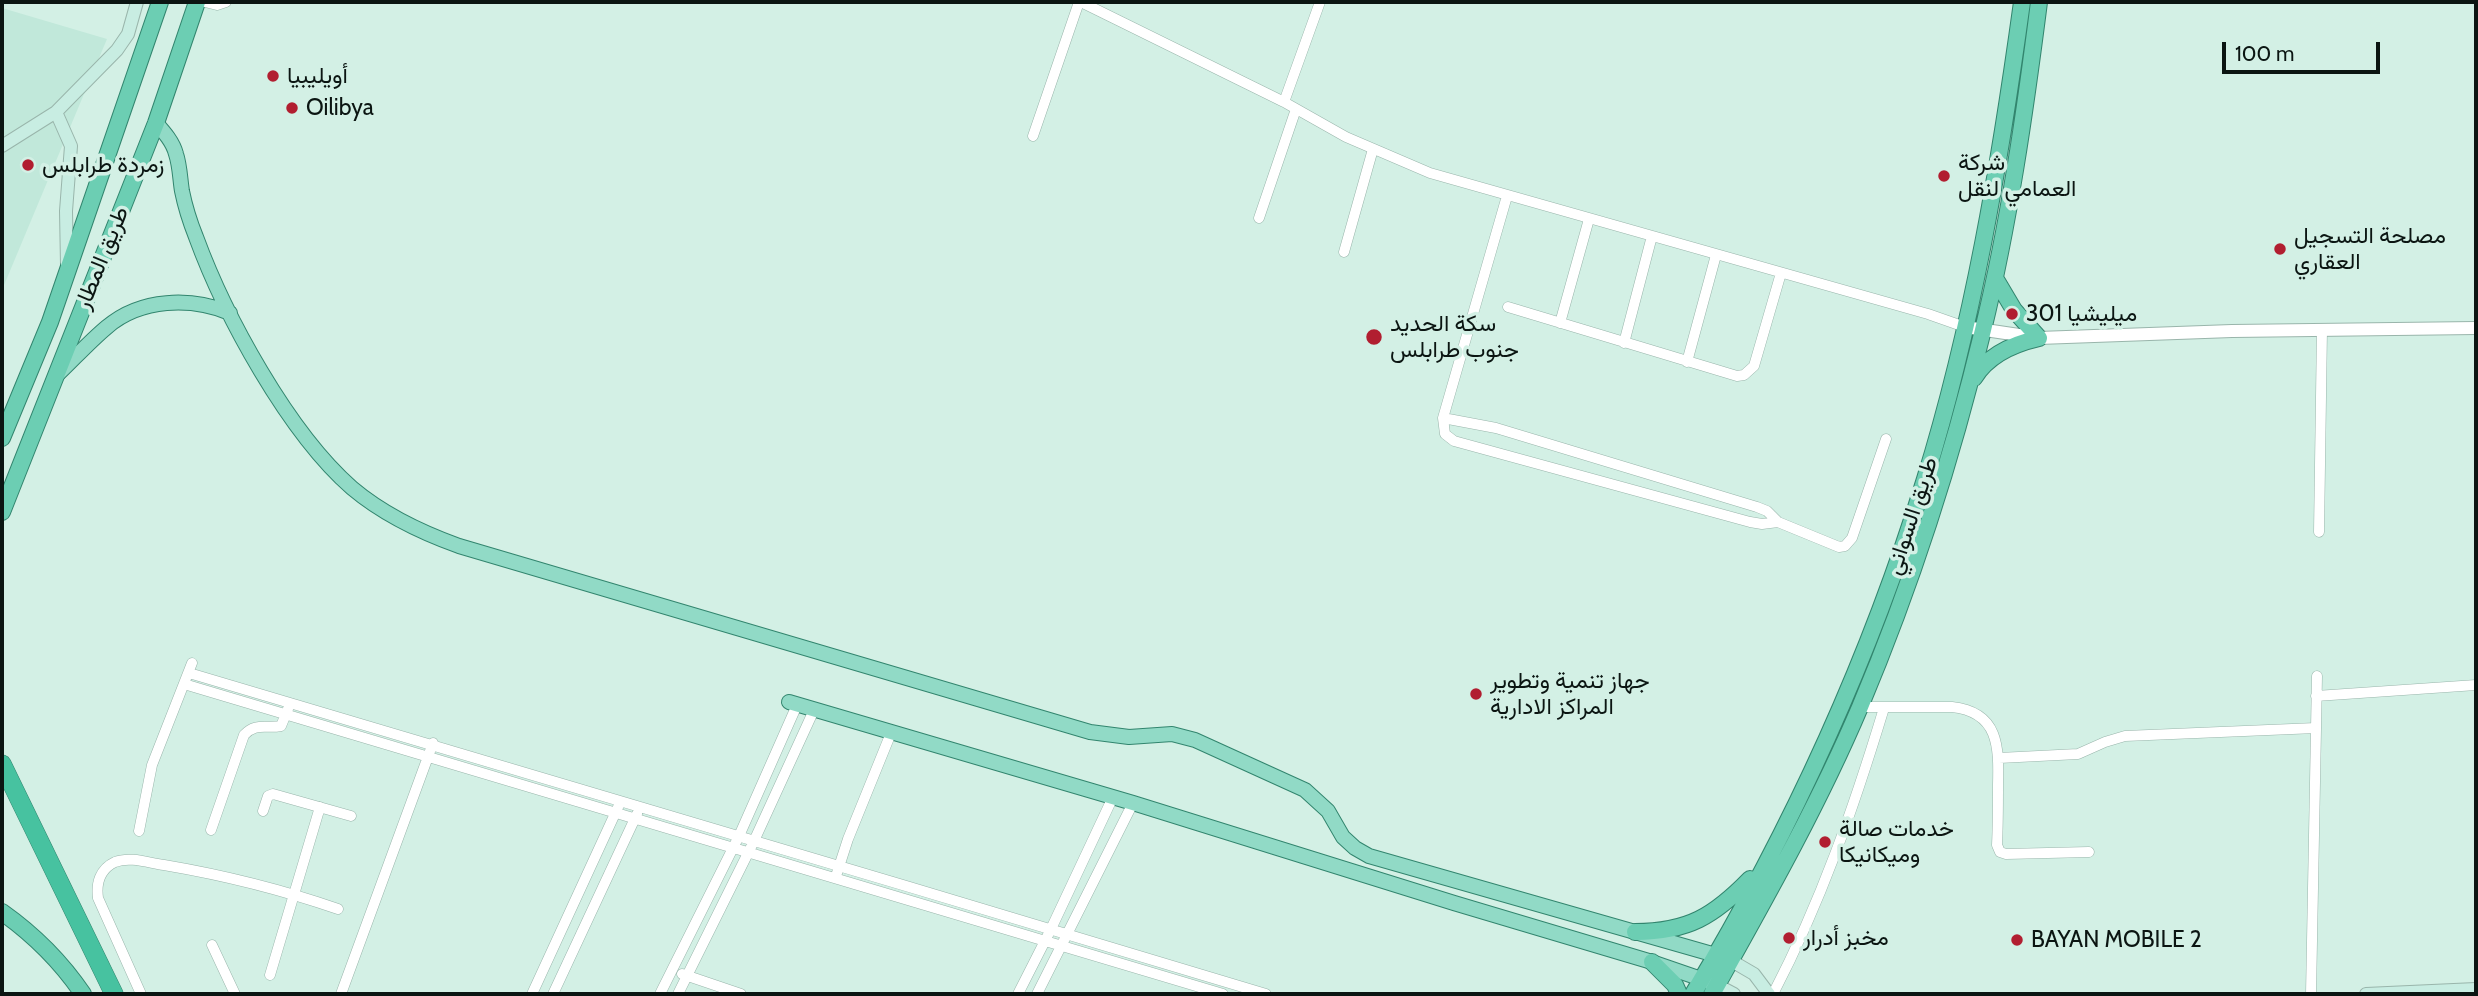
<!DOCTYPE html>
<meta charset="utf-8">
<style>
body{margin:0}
#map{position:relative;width:2478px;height:996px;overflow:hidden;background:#d3f0e5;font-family:Cabin,sans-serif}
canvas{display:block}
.frame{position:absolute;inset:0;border:4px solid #0b1512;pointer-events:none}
.scale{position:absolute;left:2222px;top:42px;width:158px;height:32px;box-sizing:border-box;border:4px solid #0b1512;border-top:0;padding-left:9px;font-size:21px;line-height:24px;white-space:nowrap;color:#0b1512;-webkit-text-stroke:5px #d3f0e5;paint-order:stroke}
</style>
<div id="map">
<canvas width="2478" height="996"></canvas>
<div class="frame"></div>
<div class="scale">100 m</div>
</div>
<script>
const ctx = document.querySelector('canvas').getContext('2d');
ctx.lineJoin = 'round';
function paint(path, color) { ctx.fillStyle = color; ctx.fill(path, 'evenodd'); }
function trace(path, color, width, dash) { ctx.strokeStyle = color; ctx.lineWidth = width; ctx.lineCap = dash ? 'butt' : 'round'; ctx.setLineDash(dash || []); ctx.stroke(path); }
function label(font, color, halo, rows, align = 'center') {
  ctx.font = font + ' Cabin,Vazirmatn,sans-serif'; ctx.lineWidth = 7; ctx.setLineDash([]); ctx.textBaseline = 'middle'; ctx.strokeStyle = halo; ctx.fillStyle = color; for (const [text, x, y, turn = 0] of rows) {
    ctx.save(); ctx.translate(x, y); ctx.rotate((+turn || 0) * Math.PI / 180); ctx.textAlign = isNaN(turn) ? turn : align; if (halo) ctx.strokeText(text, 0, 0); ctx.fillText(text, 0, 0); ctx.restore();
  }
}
const built = new Path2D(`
 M2 8 107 39 2 290Z`);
const minor = new Path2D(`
 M205 2 217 5 226 2
 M1081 2 1284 102 1346 137 1430 173 1928 314 1965 327
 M1284 102 1320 2
 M1033 136 1079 2
 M1507 196 1443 418 1445 434 1454 441 1750 522 1762 524 1778 522
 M1259 218 1296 109
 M1344 252 1373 149
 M1508 307 1737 376 1744 375 1754 366 1781 273
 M1560 323 1589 219
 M1624 343 1652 236
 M1687 362 1716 255
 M1443 418 1496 428 1757 507 1767 511 1778 522 1839 547 1845 546 1852 538 1886 439
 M2319 532 2322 329
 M189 673C549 777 907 887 1266 994
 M184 684 1223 994
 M2316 696 2476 685
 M1860 707H1952C1999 712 1999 747 1998 785 1998 805 1998 825 1997 845L2000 852 2006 854 2089 852
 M1999 758 2078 754 2105 742 2125 736 2316 728
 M263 811 268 796 273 794 351 816
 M211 830 244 735C256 722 266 729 281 726L288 709
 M139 831 152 765 192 663
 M837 873 848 839 891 733
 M212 945 235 994
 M682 974 741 994
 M270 975 320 807
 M141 994 98 898C96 883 100 869 115 862 130 856 149 863 164 865 223 875 280 889 338 909
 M341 994 433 743
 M532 994 619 805
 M553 994 637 814
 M660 994 739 836 797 705
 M678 994 754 841 814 710
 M1018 994 1051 929 1113 797
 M1037 994 1133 803
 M1773 994C1821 902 1854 807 1884 708
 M2311 994 2317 676`);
const tertiary = new Path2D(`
 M1965 327 2039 338 2232 331 2476 328`);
const secondary = new Path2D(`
 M56 112 71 146 66 211 67 265
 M2 146 56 112 117 50 128 34 137 2
 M1730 960 1754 974 1769 994
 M1717 985 1734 994
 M2366 994 2476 989`);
const primary = new Path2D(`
 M156 123C164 132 173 142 176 154 180 166 180 179 182 191 185 206 190 222 196 237 225 316 288 432 352 488 384 515 420 532 459 546L1090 732 1129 737 1172 734 1195 740 1305 790 1328 811 1343 837 1355 848 1369 856 1726 958
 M56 376C73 360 89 342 107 327 141 298 191 297 230 313
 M789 702 1133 803 1454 903 1652 962 1713 983`);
const trunk = new Path2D(`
 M1995 278 2014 310 2039 338
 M1974 378C1988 355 2013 344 2039 338
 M2 438 50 322 160 2
 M2 512 156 123 197 2
 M2 912C33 934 62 963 83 994
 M1635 932C1688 932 1714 916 1750 879
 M1652 962 1675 985 1679 994
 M1693 994C1789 834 1870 658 1925 479 1973 324 2000 162 2022 2
 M1712 994C1764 901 1818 806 1860 707 1911 586 1952 459 1983 330 2009 223 2025 112 2039 2`);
const motorway = new Path2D(`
 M2 764 114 994`);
const markers = [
 [273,76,7,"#b11e30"],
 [292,108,7,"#b11e30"],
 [28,165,7,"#b11e30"],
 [1944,176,7,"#b11e30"],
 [2280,249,7,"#b11e30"],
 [2012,314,7,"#b11e30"],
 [1374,337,9,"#b11e30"],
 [1476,694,7,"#b11e30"],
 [1825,842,7,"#b11e30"],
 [1789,938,7,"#b11e30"],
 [2017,940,7,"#b11e30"]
];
const poiNames = [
 ["أويليبيا",287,76],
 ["Oilibya",306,108],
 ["شركة",1958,163],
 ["العمامي لنقل",1958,189],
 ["زمردة طرابلس",42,165],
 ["مصلحة التسجيل",2294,236],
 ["العقاري",2294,262],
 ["ميليشيا 301",2026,314],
 ["سكة الحديد",1390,324],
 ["جنوب طرابلس",1390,350],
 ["جهاز تنمية وتطوير",1490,681],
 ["المراكز الادارية",1490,707],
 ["خدمات صالة",1839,829],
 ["وميكانيكا",1839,855],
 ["مخبز أدرار",1803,938],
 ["BAYAN MOBILE 2",2031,940]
];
const streetNames = [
 ["طريق المطار",102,258,-68],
 ["طريق السواني",1912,516,-72]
];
paint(built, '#c1e8da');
trace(minor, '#99b5ab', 11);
trace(tertiary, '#99b5ab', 14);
trace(secondary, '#99b5ab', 14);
trace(primary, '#32856e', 16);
trace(trunk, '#32856e', 18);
trace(motorway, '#32856e', 19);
trace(minor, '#fff', 10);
trace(tertiary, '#fff', 12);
trace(secondary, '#c8ede2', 12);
trace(primary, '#91dac6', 14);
trace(trunk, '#6cceb3', 16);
trace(motorway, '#47c2a0', 18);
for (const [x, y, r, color] of markers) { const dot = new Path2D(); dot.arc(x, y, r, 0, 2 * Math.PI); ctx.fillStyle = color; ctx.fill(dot); trace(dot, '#d3f0e5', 2.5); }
label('23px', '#0b1512', '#d3f0e5', poiNames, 'left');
label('23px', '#0b1512', '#d3f0e5', streetNames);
</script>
